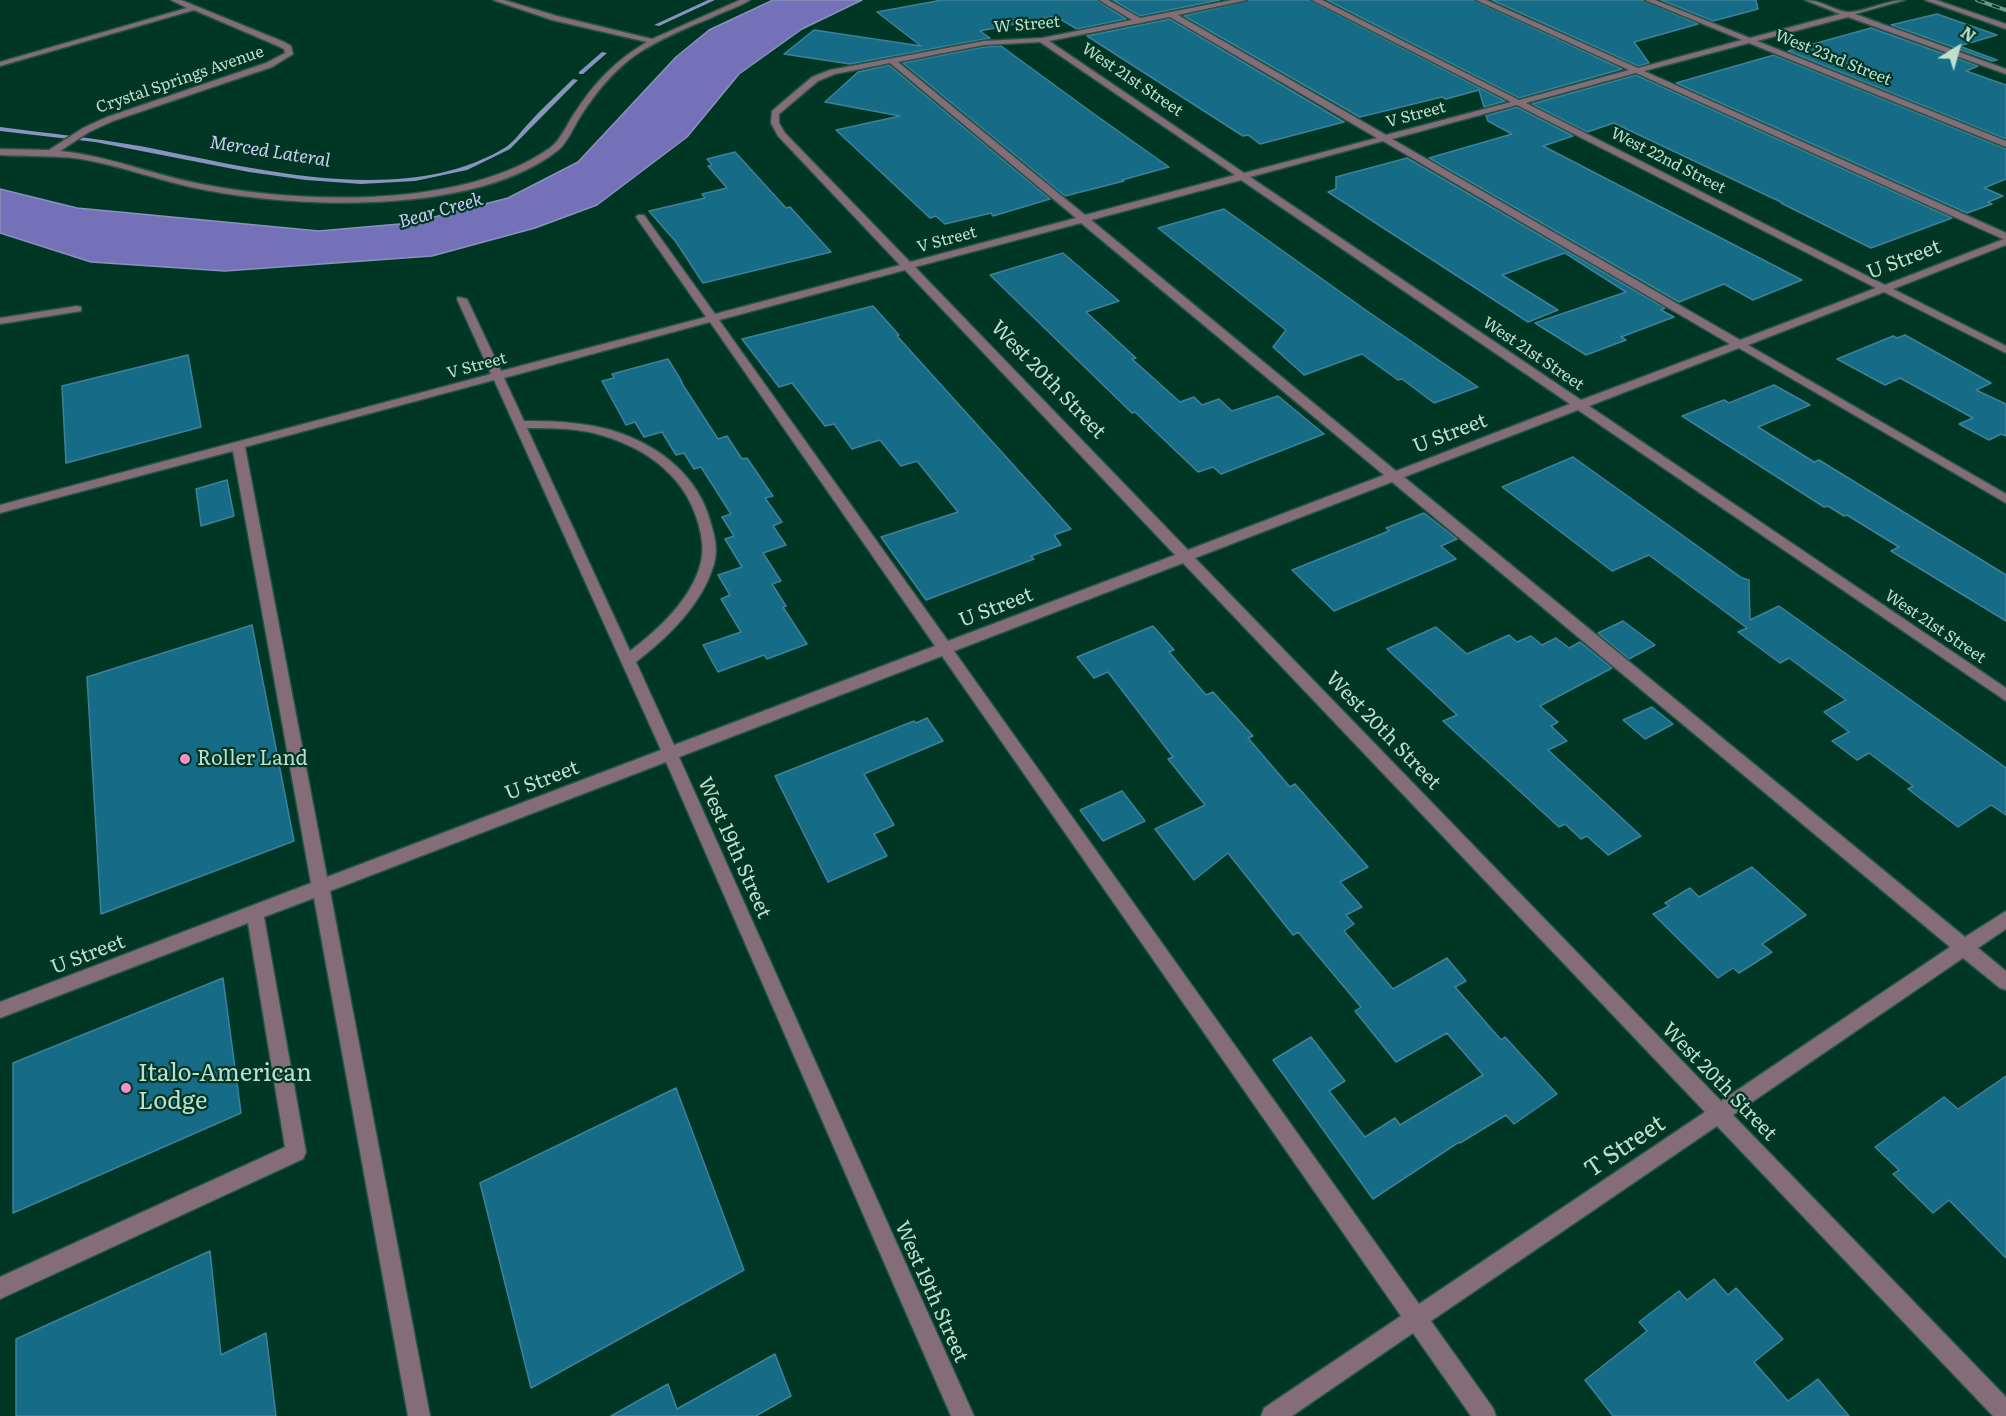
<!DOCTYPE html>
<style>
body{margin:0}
#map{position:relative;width:2006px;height:1416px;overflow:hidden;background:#003724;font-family:Literata,serif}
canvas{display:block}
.north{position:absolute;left:1928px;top:18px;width:60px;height:60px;-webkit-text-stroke:4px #003724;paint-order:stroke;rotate:37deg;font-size:16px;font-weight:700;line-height:24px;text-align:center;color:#bedece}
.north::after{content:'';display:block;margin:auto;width:21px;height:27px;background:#bedece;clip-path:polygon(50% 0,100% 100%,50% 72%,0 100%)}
</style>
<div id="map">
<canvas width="2006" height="1416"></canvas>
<div class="north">N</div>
</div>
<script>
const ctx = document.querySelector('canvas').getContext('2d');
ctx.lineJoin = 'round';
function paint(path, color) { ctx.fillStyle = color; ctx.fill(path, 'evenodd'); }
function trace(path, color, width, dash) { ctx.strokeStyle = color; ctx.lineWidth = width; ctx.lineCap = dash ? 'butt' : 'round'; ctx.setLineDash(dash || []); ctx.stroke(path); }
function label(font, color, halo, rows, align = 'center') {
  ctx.font = font + ' Literata,serif'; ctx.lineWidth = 4.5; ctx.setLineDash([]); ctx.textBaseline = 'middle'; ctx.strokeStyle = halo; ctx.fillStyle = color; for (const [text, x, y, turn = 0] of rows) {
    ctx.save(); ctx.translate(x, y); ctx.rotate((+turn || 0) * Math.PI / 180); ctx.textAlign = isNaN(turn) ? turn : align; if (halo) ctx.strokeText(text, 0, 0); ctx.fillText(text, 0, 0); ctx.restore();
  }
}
const water = new Path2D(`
 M773 0H862L802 29 739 74 687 137 597 205 535 228 432 256 225 271 91 262 0 233V189L77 208 319 231 411 223 508 198 578 162 676 57 709 30Z`);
const stream = new Path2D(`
 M708 0H715L659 26 654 25Z
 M602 52 607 53 583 74H579V72Z
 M573 79 578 80 510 149 467 170 415 181 361 184 306 180 249 172 95 142 0 131V127C47 133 93 138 140 146 249 167 404 210 506 147 515 141 521 131 528 124 542 108 558 94 573 79Z`);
const building = new Path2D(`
 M942 0H1097L1126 19 1077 29 1055 16 980 31 990 38 850 64 784 54 814 30 921 46 877 12Z
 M1113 0H1220L1140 16Z
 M1249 0H1310L1505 101 1484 107 1479 90 1446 99 1442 97 1360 117 1184 16Z
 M1327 0H1474L1622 69 1519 98Z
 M1492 0H1643L1698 24 1634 42 1649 63 1638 66Z
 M1661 0H1756L1758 9 1713 21Z
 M1937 14 1997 35 1959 46 1997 60 1992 61 1891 25Z
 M1170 19 1344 122 1260 144 1248 135 1243 136 1087 36Z
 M1871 28 1978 66 1966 71 2006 85V139L1788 51Z
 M1001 46 1094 114 1169 167 1122 180 1124 181 1065 196 903 63 984 47Z
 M1774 55 2006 149V179L1984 188 2003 196 1988 202 1992 204 1967 213 1676 83Z
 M889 65 1050 199 993 216 991 213 945 224 936 216 930 218 836 130 900 116 825 102 858 72Z
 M1636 75 1952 218 1871 248 1781 203H1783L1614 123 1587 132 1532 104Z
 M1517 107 1573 136 1543 146 1802 280 1753 300 1724 284 1679 302 1429 158 1512 134 1488 121 1486 116Z
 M735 152 786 208 790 207 831 252 703 283 676 242 649 211 705 198 702 194 727 188 708 166 712 165 707 159Z
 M1407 158 1665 308 1661 310 1674 317 1621 337 1626 340 1586 355 1535 323 1626 292 1565 253 1502 275 1558 310 1528 322 1328 192 1336 189V177Z
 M1224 209 1367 311 1478 387 1434 403 1402 379 1398 380 1362 354 1304 375 1273 347 1286 330 1158 228Z
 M1063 253 1119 301 1086 312 1136 358 1132 359 1180 402 1194 397 1202 405 1219 399 1232 411 1278 396 1324 434 1221 474 1213 467 1198 472 1135 412 1132 413 990 275Z
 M873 306 899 335 897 336 1071 529 1054 535 1061 545 1031 556 1034 559 926 600 881 537 958 512 917 461 901 466 880 440 852 449 834 424 825 426 792 383 779 387 742 339Z
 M1905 335 1991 383 1976 390 2006 404V436L2001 434 1989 440 1959 424 1973 418 1900 378 1885 385 1837 359 1893 336 1897 338Z
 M188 355 201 427 66 463 62 386Z
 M668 359 682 382H681L718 439 727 436 742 459 747 458 773 496 765 498 782 522 773 526 786 545 763 553 781 581 772 584 786 606 783 607 807 644 767 659 764 655 718 672 703 645 741 632 721 599 730 595 718 575 742 567 725 539 734 536 722 517 731 514 701 467 694 469 684 453 676 455 662 432 644 437 635 422 626 425 602 381 614 378 612 374Z
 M1774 385 1810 405 1758 427 1814 462 1819 460 2006 575V621L1891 551 1899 547 1847 515 1844 516 1828 506 1824 507 1682 416 1724 400 1729 403Z
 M1573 457 1742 578 1749 580 1750 620 1779 606 2006 768V815L1991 805 1958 827 1908 789 1913 786 1869 753 1857 760 1832 741 1849 732 1824 712 1846 700 1789 658 1780 663 1738 632 1747 628 1649 555 1612 571 1502 487Z
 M227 480 234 516 201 526 196 489Z
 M1424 513 1457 539 1441 546 1456 559 1334 611 1292 570 1389 531 1386 528Z
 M1623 621 1655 645 1629 659 1598 633Z
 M252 625 294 841 101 914 87 677Z
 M1153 626 1174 650 1169 652 1206 695 1213 692 1253 736 1248 738 1290 787 1295 784 1368 867 1340 882 1362 907 1346 915 1354 924 1344 931 1393 989 1447 958 1466 981 1455 987 1501 1040 1505 1037 1557 1094 1514 1124 1506 1115 1460 1143 1459 1142 1373 1199 1273 1060 1311 1037 1345 1081 1329 1091 1365 1137 1395 1118 1400 1125 1483 1075 1447 1033 1396 1062 1355 1011 1361 1007 1298 932 1293 935 1228 853 1194 880 1155 829 1205 805 1168 759 1173 757 1108 672 1094 678 1077 657Z
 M1436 627 1467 654 1509 635 1517 642 1531 636 1542 645 1556 638 1569 648 1580 642 1612 668 1540 706 1558 722 1551 726 1567 741 1548 750 1641 836 1608 855 1587 836 1581 839 1565 824 1559 827 1443 721 1457 715 1387 649Z
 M1652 707 1673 724 1645 739 1623 720Z
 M927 718 943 741 864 774 894 825 874 834 887 856 828 882 775 776 914 721 916 723Z
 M1122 791 1145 821 1103 841 1080 810Z
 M1752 867 1806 915 1762 944 1772 952 1739 973 1733 968 1718 978 1653 914 1669 906 1665 903 1690 888 1699 897Z
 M223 978 241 1113 13 1213V1063Z
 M2006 1076V1258L1949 1200 1933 1213 1893 1174 1899 1170 1875 1147 1944 1097 1958 1109Z
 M676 1088 744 1270 531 1388 480 1183Z
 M210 1251 221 1355 266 1333 276 1416H16V1339Z
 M1714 1279 1728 1295 1736 1288 1783 1339 1754 1362 1788 1401 1818 1379 1849 1416H1613L1585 1380 1647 1331 1639 1322 1679 1291 1687 1300Z
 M775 1354 791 1396 756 1416H611L668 1384 677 1409Z`);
const minor = new Path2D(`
 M171 0H181L284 42 291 46 293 54 272 67 113 121 89 132 60 151C110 156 153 175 201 184 301 204 463 209 550 148 561 140 568 122 576 111 595 82 616 60 647 42L552 20 493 0H504L557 16 652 39 740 0H750C739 7 725 11 713 17 686 28 660 39 637 54 613 71 596 92 580 117 573 128 567 144 557 151 475 215 298 209 200 189 160 181 122 166 81 159 54 155 27 157 0 155V149L49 150 83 128 107 117 266 63 285 53 284 49 278 46 194 10 0 66V62L187 8Z
 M1099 0H1108L1140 18 1232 0H1247L1178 15 1386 135 1511 102 1312 0H1322L1519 100 1629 70 1476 0H1486L1638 68 1742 40 1645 0H1655L1750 38 1840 14 1805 0C1821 0 1833 10 1847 12 1862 13 1886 0 1905 0L1855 14 2006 69V74L1848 17 1757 41 2006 141V147L1749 43 1644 71 2006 233V245L1893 289 2006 346V353L1884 292 1748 345 2006 494V503L1739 348 1589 406 2006 688V701L1578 410 1404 477 1965 937 2006 911V929L1978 948 2006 971V990L2000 988 1963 958 1733 1115 2006 1397V1416H1993L1717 1126 1431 1321 1493 1408 1496 1416H1471L1413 1333 1292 1416H1261L1264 1408 1401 1316 942 656 679 757 974 1416H951L666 762 330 891 430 1416H408L314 898 264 917 306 1152 303 1159 0 1299V1277L285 1147 248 923 0 1018V1002L311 883 233 451 0 513V505L491 374 457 299 458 297 467 299 501 371 706 317 636 217 638 215H644L715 314 900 265 778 136 771 123 772 111 812 77 830 70 984 41 1042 38 1132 20ZM1170 17 1377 138 1244 173 1049 41ZM1040 42 1235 175 1085 215 898 62 984 45ZM890 63 1076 218 910 262 785 133 779 123V114L818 81 835 74ZM1636 73 2003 239H2004L1885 285 1526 103ZM1517 105 1876 288 1740 340 1392 139ZM1383 141 1730 344 1581 400 1250 177ZM1241 180 1570 404 1396 471 1091 220ZM1081 223 1384 475 1188 550 915 267ZM905 270 1175 555 948 641 719 320ZM710 322 935 646 674 745 636 662C668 637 702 605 714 564 718 549 715 538 711 524 699 476 660 446 614 431 585 422 554 421 524 421L504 378ZM494 380 661 750 327 877 245 447ZM527 428C553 428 580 428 604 436 650 450 687 479 699 526 702 539 704 549 701 562 692 599 659 629 630 651ZM1392 482 1950 947 1721 1101 1195 558ZM1183 563 1705 1112 1419 1304 954 651Z
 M1925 0H1936L2006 24V29Z
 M77 306 81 307V311L0 324V318Z`);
const rail = new Path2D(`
 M1977 0 2006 10`);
const markers = [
 [185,759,6,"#f790cd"],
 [126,1088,6,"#f790cd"]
];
const farStreetnames = [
 ["W Street",1027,25,-5],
 ["West 23rd Street",1833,58,22],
 ["Crystal Springs Avenue",180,80,-19],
 ["West 21st Street",1132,80,34],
 ["V Street",1416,115,-15],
 ["West 22nd Street",1668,161,27],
 ["V Street",947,240,-15],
 ["West 21st Street",1533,354,34],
 ["V Street",477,366,-15],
 ["West 21st Street",1935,627,34]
];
const farWaternames = [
 ["Merced Lateral",270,152,9],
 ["Bear Creek",441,211,-16]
];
const streetNames = [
 ["U Street",1904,260,-21],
 ["West 20th Street",1048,380,46],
 ["U Street",1450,434,-21],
 ["U Street",996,608,-21],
 ["West 20th Street",1383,731,46],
 ["U Street",542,781,-21],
 ["West 19th Street",734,848,66],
 ["U Street",88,955,-21],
 ["West 20th Street",1719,1082,46],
 ["West 19th Street",931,1292,66]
];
const poiNames = [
 ["Roller Land",197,759]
];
const nearPoinames = [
 ["Italo-American",138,1074],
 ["Lodge",138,1102]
];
const nearStreetnames = [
 ["T Street",1625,1147,-34]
];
paint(water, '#7471b8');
trace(water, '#8a92bf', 1.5);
paint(stream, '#8a92bf');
paint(building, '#166c86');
trace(building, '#3c829b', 1.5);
trace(minor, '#225543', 3);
paint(minor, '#846c79');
trace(rail, '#6e9786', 4);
trace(rail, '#003724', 2, [8]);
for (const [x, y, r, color] of markers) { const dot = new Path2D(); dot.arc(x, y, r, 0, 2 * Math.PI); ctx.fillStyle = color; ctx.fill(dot); trace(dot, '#003724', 2); }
label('16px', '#bedece', '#003724', farStreetnames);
label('italic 18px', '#cbccf4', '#003724', farWaternames);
label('20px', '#bedece', '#003724', streetNames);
label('20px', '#bedece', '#003724', poiNames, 'left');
label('24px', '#bedece', '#003724', nearPoinames, 'left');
label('24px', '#bedece', '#003724', nearStreetnames);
</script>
